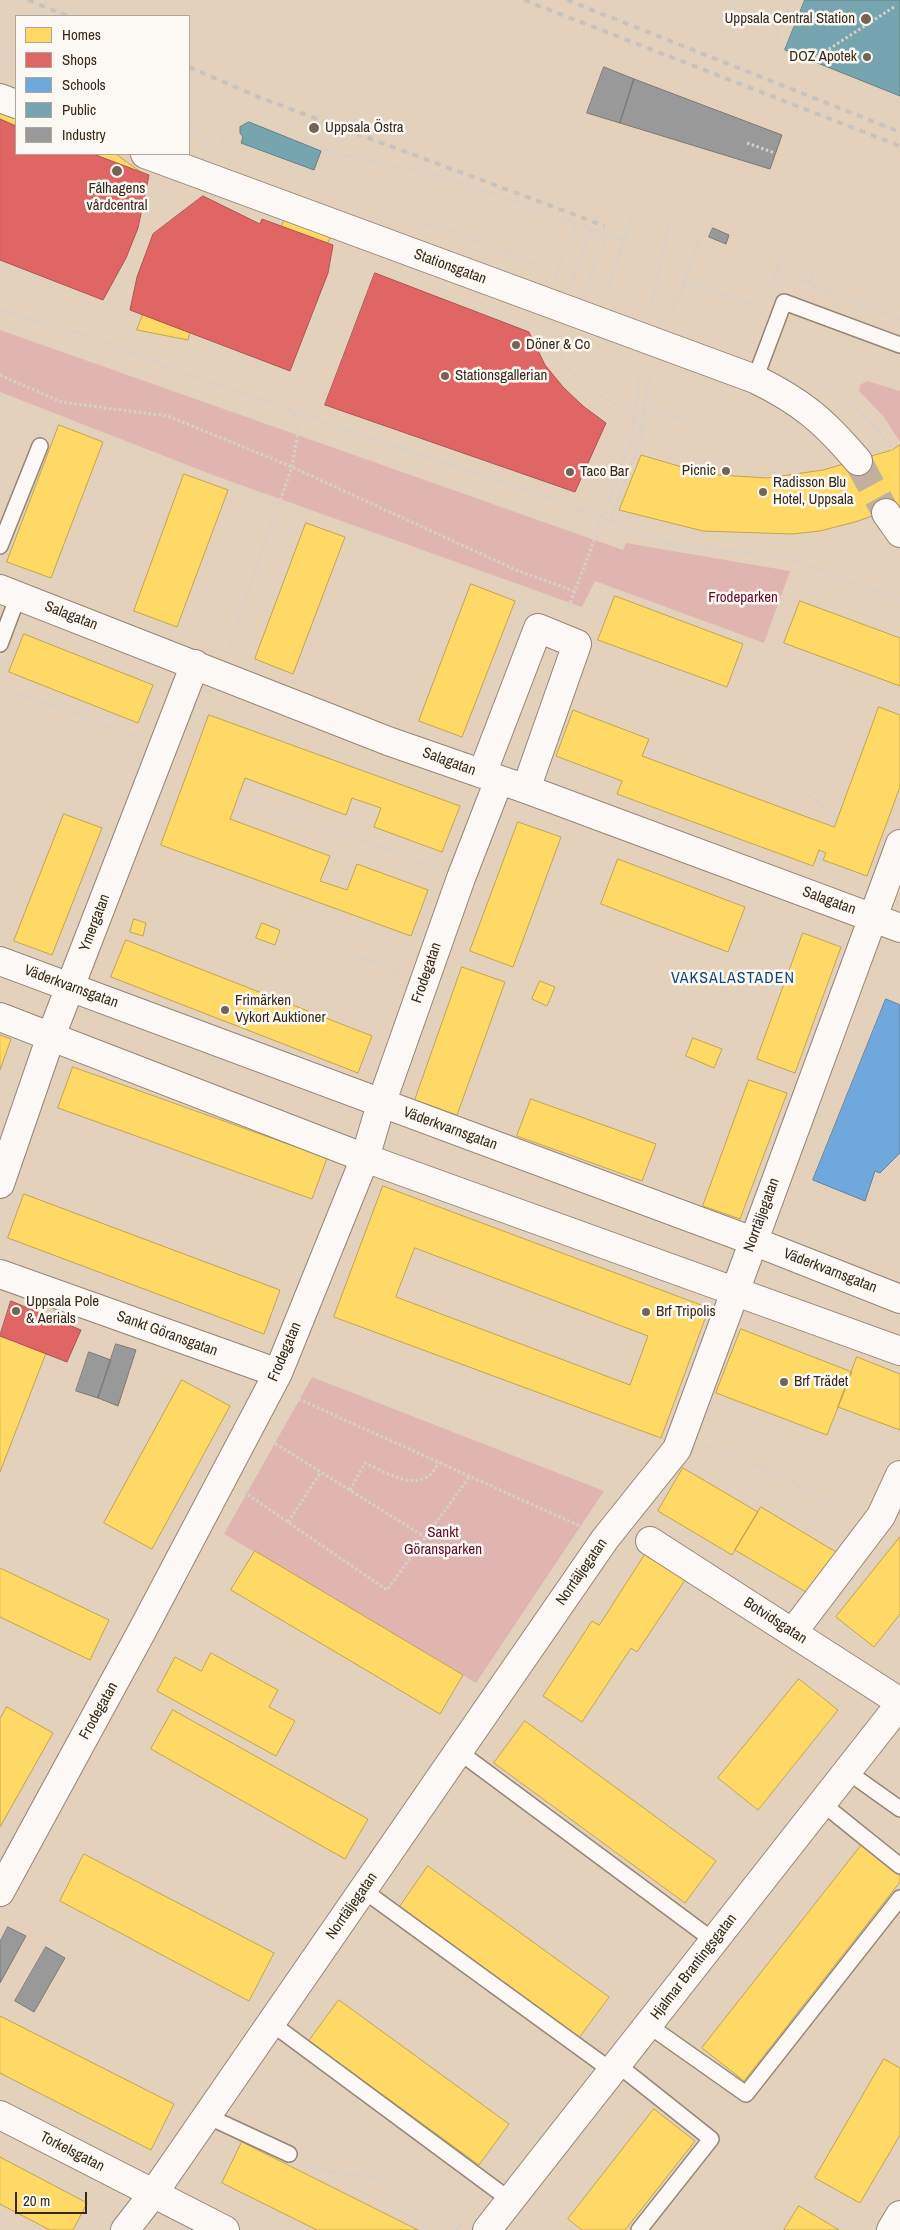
<!DOCTYPE html>
<meta charset="utf-8">
<style>
body{margin:0}
#map{position:relative;width:900px;height:2230px;overflow:hidden;background:#e3d1bc;font-family:"Archivo Narrow",sans-serif}
canvas{display:block}
.legend{position:absolute;left:15px;top:15px;width:175px;height:140px;box-sizing:border-box;background:#fcf9f5;border:1px solid #ada69d;margin:0;padding:6px 9px;list-style:none;font-size:15px;color:#372a1a}
.legend li{display:flex;align-items:center;gap:10px;height:25px}
.legend b{width:25px;border:1px solid #ada69d}
.scale{position:absolute;left:15px;top:2192px;width:72px;height:22px;box-sizing:border-box;border:2px solid #372a1a;border-top:0;padding-left:6px;font-size:15px;line-height:18px;white-space:nowrap;color:#372a1a;-webkit-text-stroke:4px #fcf9f5;paint-order:stroke}
</style>
<div id="map">
<canvas width="900" height="2230"></canvas>
<ul class="legend">
<li><b style="height:14px;background:#ffd966"></b>Homes</li>
<li><b style="height:14px;background:#e06666"></b>Shops</li>
<li><b style="height:14px;background:#6fa8dc"></b>Schools</li>
<li><b style="height:14px;background:#76a5af"></b>Public</li>
<li><b style="height:14px;background:#999"></b>Industry</li>
</ul>
<div class="scale">20 m</div>
</div>
<script>
const ctx = document.querySelector('canvas').getContext('2d');
ctx.lineJoin = 'round';
function paint(path, color) { ctx.fillStyle = color; ctx.fill(path, 'evenodd'); }
function trace(path, color, width, dash) { ctx.strokeStyle = color; ctx.lineWidth = width; ctx.lineCap = dash ? 'butt' : 'round'; ctx.setLineDash(dash || []); ctx.stroke(path); }
function label(font, color, halo, rows, align = 'center') {
  ctx.font = font + ' "Archivo Narrow",sans-serif'; ctx.lineWidth = 5; ctx.setLineDash([]); ctx.textBaseline = 'middle'; ctx.strokeStyle = halo; ctx.fillStyle = color; for (const [text, x, y, turn = 0] of rows) {
    ctx.save(); ctx.translate(x, y); ctx.rotate((+turn || 0) * Math.PI / 180); ctx.textAlign = isNaN(turn) ? turn : align; if (halo) ctx.strokeText(text, 0, 0); ctx.fillText(text, 0, 0); ctx.restore();
  }
}
const green = new Path2D(`
 M0 330 623 550 626 543 790 571 764 643 595 581 582 607 213 475 0 392Z
 M867 381 900 391V442L884 417 859 391 860 385Z
 M312 1377 604 1491 476 1683 224 1534Z`);
const homes = new Path2D(`
 M0 112 16 117V154H33L5 250 0 247Z
 M100 154H116L146 176 72 282 48 260Z
 M183 211 216 214 188 340 137 330Z
 M287 213 334 232 266 346 243 324Z
 M59 425 103 442 51 578 7 562Z
 M900 445V506L855 522 820 531 792 534 703 531 619 510 641 455 682 467 719 475 767 478 823 470 892 450Z
 M184 474 228 490 177 627 134 611Z
 M306 523 345 537 293 674 255 659Z
 M471 584 515 601 462 737 419 721Z
 M615 596 743 644 727 687 598 640Z
 M800 601 900 638V686L784 643Z
 M24 634 153 685 138 723 9 672Z
 M879 707 900 715V787L867 876 823 860 826 853 819 850 813 866 617 794 622 781 556 756 573 710 649 739 642 756 834 827Z
 M209 715 460 806 442 852 374 827 381 808 352 798 346 815 245 778 230 819 330 856 320 881 347 890 357 864 428 890 411 936 161 845Z
 M64 814 102 828 52 955 14 941Z
 M518 822 561 837 513 967 470 951Z
 M618 859 745 907 728 952 601 904Z
 M134 919 146 923 143 936 130 932Z
 M262 923 280 930 275 945 256 938Z
 M803 933 841 947 795 1073 757 1059Z
 M126 940 372 1036 358 1073 111 977Z
 M462 967 505 982 457 1115 415 1100Z
 M540 981 555 987 547 1006 532 999Z
 M0 1035 11 1039 0 1070Z
 M693 1038 722 1049 714 1068 686 1056Z
 M73 1067 327 1158 312 1199 58 1108Z
 M749 1080 787 1093 740 1219 703 1206Z
 M531 1099 656 1144 642 1181 517 1136Z
 M383 1186 709 1308 661 1438 334 1317ZM415 1248 648 1336 630 1385 396 1297Z
 M24 1194 280 1290 264 1334 8 1238Z
 M741 1329 852 1372 827 1435 716 1393Z
 M0 1336 46 1353 0 1472Z
 M857 1357 900 1374V1430L838 1407Z
 M182 1380 230 1406 152 1549 104 1523Z
 M683 1468 758 1512 732 1555 658 1511Z
 M761 1507 836 1552 811 1595 735 1550Z
 M900 1537V1614L874 1647 836 1617Z
 M255 1551 463 1675 440 1714 231 1590Z
 M646 1553 685 1580 637 1652 631 1648 582 1722 543 1696 592 1621 599 1625Z
 M0 1568 109 1620 90 1660 0 1617Z
 M211 1653 278 1690 269 1707 295 1721 276 1756 157 1691 175 1657 201 1671Z
 M799 1679 838 1710 758 1810 718 1778Z
 M7 1707 53 1733 0 1827V1719Z
 M173 1710 368 1819 345 1859 151 1749Z
 M525 1721 716 1861 685 1903 494 1763Z
 M864 1842 900 1871V1882L744 2081 702 2048Z
 M84 1854 274 1953 249 2001 60 1901Z
 M428 1866 609 1997 579 2038 399 1908Z
 M339 2000 509 2124 479 2165 309 2041Z
 M0 2016 174 2104 151 2150 0 2073Z
 M884 2059 900 2068V2135L860 2203 815 2178Z
 M654 2109 695 2141 625 2230H582L568 2219Z
 M242 2142 418 2230H317L311 2227 222 2183Z
 M0 2157 87 2203 73 2230H50L0 2204Z
 M799 2206 839 2230H784Z`);
const shops = new Path2D(`
 M0 119 16 126V154H81L85 155 86 154H93L149 175 138 228 126 258 103 300 0 260Z
 M203 196 260 224 262 219 333 245 328 273 290 371 130 310 137 277 153 234Z
 M375 273 529 332 545 365 563 387 583 406 606 423 575 492 325 405Z
 M11 1301 81 1330 67 1362 0 1336Z`);
const schools = new Path2D(`
 M886 999 900 1005V1153L880 1173 875 1171 865 1201 813 1180Z`);
const public = new Path2D(`
 M805 0H900V96L785 50Z
 M249 122 321 151 314 170 241 143 243 137 240 133V127Z`);
const industry = new Path2D(`
 M604 67 634 79 620 123 587 113Z
 M634 79 782 135 770 169 620 123Z
 M713 228 729 235 726 244 709 237Z
 M116 1344 136 1350 118 1406 98 1398Z
 M89 1352 111 1360 98 1398 76 1391Z
 M8 1927 26 1936 0 1983V1942Z
 M46 1947 65 1958 34 2012 15 2001Z`);
const minorTunnel = new Path2D(`
 M858 461 886 513`);
const path = new Path2D(`
 M786 11 798 16
 M728 19 735 0
 M777 38 791 0
 M0 52 16 58
 M812 60 894 7
 M189 127 214 151
 M303 139 336 154 452 179 624 241 634 212
 M747 143 775 153
 M219 154 232 116
 M420 227 436 225 536 264 545 272
 M816 267 809 284 900 319
 M777 270 809 284
 M555 278 576 224
 M684 281 761 308
 M570 284 592 229
 M769 289 782 257
 M585 290 607 235
 M604 297 624 241
 M651 305 669 223
 M0 310 86 335 189 375 602 517 630 531 676 546 784 556 900 600
 M672 313 702 235
 M551 341 579 382 635 417 642 432
 M0 375 61 402 168 416 292 467 516 570 574 591
 M818 384C851 402 872 418 892 450
 M644 408 698 426
 M610 520 643 434 644 407 650 373
 M567 612 631 442 641 370
 M227 651 292 467 300 421 289 408
 M11 691 139 737
 M797 786 836 816 832 826
 M238 798 350 835 437 869
 M820 871 822 851
 M289 932 305 935 400 973
 M294 1397 582 1527
 M271 1441 425 1537
 M705 1445 788 1479 848 1517
 M350 1490 365 1463C384 1471 410 1490 430 1475 433 1473 436 1466 439 1463
 M244 1492 387 1590 470 1476
 M288 1522 321 1472
 M305 2163 329 2172 365 2176 385 2181 401 2204 429 2230
 M456 2230 462 2223`);
const service = new Path2D(`
 M755 379 784 302 900 345
 M0 546 40 446
 M0 644 18 596
 M458 1751 714 1941
 M848 1772 900 1809
 M823 1804 900 1866
 M363 1890 612 2071
 M271 2023 510 2200
 M648 2025 746 2094 900 1898
 M618 2065 711 2139 639 2230
 M207 2116 289 2154`);
const minor = new Path2D(`
 M0 98 16 104
 M145 154 755 379C802 402 824 421 858 461
 M886 513 900 533
 M0 589 388 741 526 789 900 928
 M482 774 538 628 577 644 526 789
 M0 1184 51 1036 195 664
 M0 1274 278 1373
 M650 1541 900 1702
 M793 1632 881 1516 900 1475
 M0 1892 142 1631 278 1373 365 1158 381 1104 461 878 499 780
 M0 2115 225 2230
 M125 2230 153 2194 605 1539 677 1449 900 844
 M487 2230 900 1704
 M891 2230 900 2215`);
const secondary = new Path2D(`
 M0 961 753 1241 900 1299
 M0 1017 365 1158 900 1351`);
const rail = new Path2D(`
 M28 0 67 16
 M524 0 900 146
 M567 0 900 132
 M189 67 261 98 605 226`);
const markers = [
 [866,19,6,"#736453"],
 [867,57,5,"#736453"],
 [314,128,6,"#736453"],
 [117,171,6,"#736453"],
 [516,345,5,"#736453"],
 [445,376,5,"#736453"],
 [726,471,5,"#736453"],
 [570,472,5,"#736453"],
 [763,492,5,"#736453"],
 [225,1010,5,"#736453"],
 [16,1311,5,"#736453"],
 [646,1312,5,"#736453"],
 [784,1382,5,"#736453"]
];
const poiNames = [
 ["Uppsala Central Station",855,19,"right"],
 ["DOZ Apotek",857,57,"right"],
 ["Uppsala Östra",325,128],
 ["Fålhagens",117,189,"center"],
 ["vårdcentral",117,206,"center"],
 ["Döner & Co",526,345],
 ["Stationsgallerian",455,376],
 ["Picnic",716,471,"right"],
 ["Taco Bar",580,472],
 ["Radisson Blu",773,483],
 ["Hotel, Uppsala",773,500],
 ["Frimärken",235,1001],
 ["Vykort Auktioner",235,1018],
 ["Uppsala Pole",26,1302],
 ["& Aerials",26,1319],
 ["Brf Tripolis",656,1312],
 ["Brf Trädet",794,1382]
];
const streetNames = [
 ["Stationsgatan",450,267,20],
 ["Salagatan",71,616,21],
 ["Salagatan",449,762,20],
 ["Salagatan",829,901,20],
 ["Ymergatan",95,923,-69],
 ["Frodegatan",427,973,-71],
 ["Väderkvarnsgatan",71,987,20],
 ["Väderkvarnsgatan",450,1129,20],
 ["Norrtäljegatan",762,1215,-70],
 ["Väderkvarnsgatan",830,1271,21],
 ["Sankt Göransgatan",167,1334,20],
 ["Frodegatan",285,1352,-67],
 ["Norrtäljegatan",582,1572,-55],
 ["Botvidsgatan",775,1621,33],
 ["Frodegatan",99,1711,-61],
 ["Norrtäljegatan",352,1906,-55],
 ["Hjalmar Brantingsgatan",694,1967,-52],
 ["Torkelsgatan",72,2152,27]
];
const parkNames = [
 ["Frodeparken",743,598],
 ["Sankt",443,1533],
 ["Göransparken",443,1550]
];
const neighbourhoodNames = [
 ["VAKSALASTADEN",733,979]
];
paint(green, '#e0b5b0');
paint(homes, '#ffd966');
trace(homes, '#c3a44f', 1);
paint(shops, '#e06666');
trace(shops, '#ad544f', 1);
paint(schools, '#6fa8dc');
trace(schools, '#5e82a2', 1);
paint(public, '#76a5af');
trace(public, '#638082', 1);
paint(industry, '#999');
trace(industry, '#7c7873', 1);
trace(minorTunnel, '#c1b09c', 28, [28, 14]);
trace(service, '#948676', 18);
trace(minor, '#948676', 30);
trace(secondary, '#948676', 30);
trace(path, '#d6d0ca', 3, [2.5, 2.5]);
trace(service, '#fbf8f5', 15);
trace(minor, '#fbf8f5', 28);
trace(secondary, '#fbf8f5', 28);
trace(rail, '#c7c3bd', 4, [6, 6]);
for (const [x, y, r, color] of markers) { const dot = new Path2D(); dot.arc(x, y, r, 0, 2 * Math.PI); ctx.fillStyle = color; ctx.fill(dot); trace(dot, '#fcf9f5', 2); }
label('15px', '#372a1a', '#fcf9f5', poiNames, 'left');
label('15px', '#372a1a', '#fcf9f5', streetNames);
label('15px', '#610c25', '#fcf9f5', parkNames);
ctx.letterSpacing = '1px';
label('16px', '#0f4677', '#fcf9f5', neighbourhoodNames);
ctx.letterSpacing = '0px';
</script>
